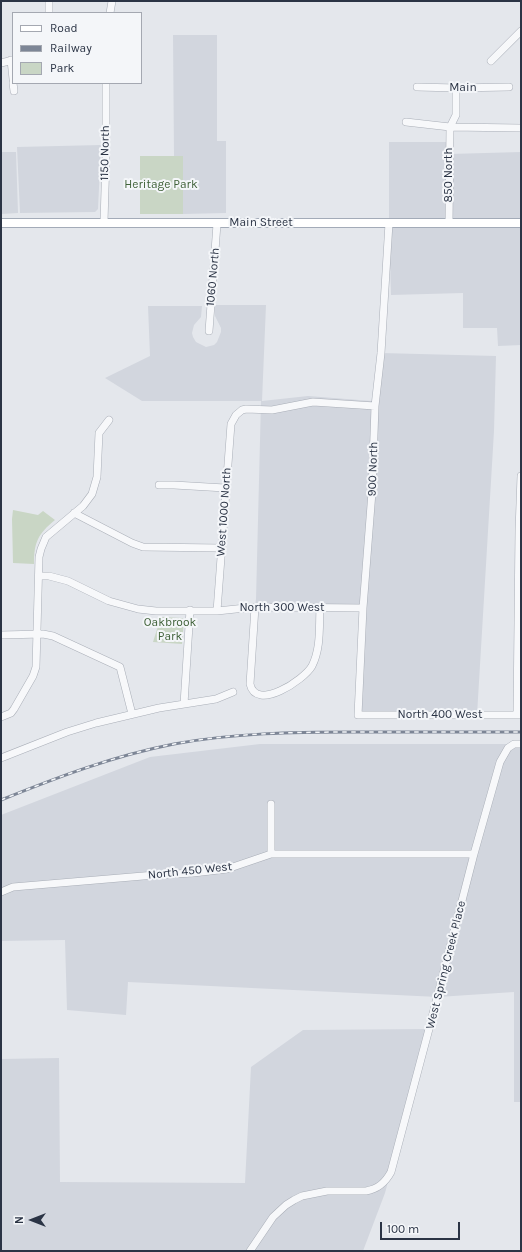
<!DOCTYPE html>
<style>
body{margin:0}
#map{position:relative;width:522px;height:1252px;overflow:hidden;background:#e4e7ec;font-family:Karla,sans-serif}
canvas{display:block}
.frame{position:absolute;inset:0;border:2px solid #2b3445;pointer-events:none}
.legend{position:absolute;left:12px;top:12px;width:130px;height:72px;box-sizing:border-box;background:#f4f6f9;border:1px solid #a4a8b1;margin:0;padding:5px 7px;list-style:none;font-size:12px;color:#2b3445}
.legend li{display:flex;align-items:center;gap:8px;height:20px}
.legend b{width:20px;border:1px solid #a4a8b1}
.north{position:absolute;left:12px;top:1200px;width:40px;height:40px;-webkit-text-stroke:3px #f4f6f9;paint-order:stroke;rotate:270deg;font-size:11px;font-weight:700;line-height:16px;text-align:center;color:#2b3445}
.north::after{content:'';display:block;margin:auto;width:14px;height:18px;background:#2b3445;clip-path:polygon(50% 0,100% 100%,50% 72%,0 100%)}
.scale{position:absolute;left:380px;top:1222px;width:80px;height:18px;box-sizing:border-box;border:2px solid #2b3445;border-top:0;padding-left:5px;font-size:12px;line-height:14px;white-space:nowrap;color:#2b3445;-webkit-text-stroke:3px #f4f6f9;paint-order:stroke}
</style>
<div id="map">
<canvas width="522" height="1252"></canvas>
<div class="frame"></div>
<ul class="legend">
<li><b style="height:5px;background:#fff"></b>Road</li>
<li><b style="height:5px;background:#7d8696"></b>Railway</li>
<li><b style="height:11px;background:#c9d6c5"></b>Park</li>
</ul>
<div class="north">N</div>
<div class="scale">100 m</div>
</div>
<script>
const ctx = document.querySelector('canvas').getContext('2d');
ctx.lineJoin = 'round';
function paint(path, color) { ctx.fillStyle = color; ctx.fill(path, 'evenodd'); }
function trace(path, color, width, dash) { ctx.strokeStyle = color; ctx.lineWidth = width; ctx.lineCap = dash ? 'butt' : 'round'; ctx.setLineDash(dash || []); ctx.stroke(path); }
function label(font, color, halo, rows, align = 'center') {
  ctx.font = font + ' Karla,sans-serif'; ctx.lineWidth = 4; ctx.setLineDash([]); ctx.textBaseline = 'middle'; ctx.strokeStyle = halo; ctx.fillStyle = color; for (const [text, x, y, turn = 0] of rows) {
    ctx.save(); ctx.translate(x, y); ctx.rotate((+turn || 0) * Math.PI / 180); ctx.textAlign = isNaN(turn) ? turn : align; if (halo) ctx.strokeText(text, 0, 0); ctx.fillText(text, 0, 0); ctx.restore();
  }
}
const built = new Path2D(`
 M173 35H217V141H226V213L183 214V157L174 156Z
 M389 142H450V154L521 152V345L498 346 497 328H463V293L391 295 389 223Z
 M101 145 98 209 95 212 20 213 17 147Z
 M1 152H16L18 213 1 214Z
 M215 305H266L262 401 308 396 372 401 381 353 496 356 494 431 477 715H358L363 609 255 607 256 599 261 401H142L105 378 150 356 148 306H202L201 317 194 325 192 333 193 337 196 342 206 347 214 345 217 342 221 332V328L215 316Z
 M260 744H521V1102H514V992L438 997 128 982 126 1015 67 1010 65 940 1 941V815L150 757Z
 M429 1029 385 1193 363 1251H1V1059L59 1058 60 1182 245 1183 251 1067 303 1030Z`);
const green = new Path2D(`
 M140 156H183V214H140Z
 M13 510 38 515 43 511 55 520C38 534 34 542 34 564L13 563 12 519Z
 M161 617 182 618 184 620 182 644 153 642Z`);
const minor = new Path2D(`
 M49 1V13
 M110 13 112 1
 M11 60 13 79
 M491 61 521 31
 M1 63 13 60
 M13 83 14 91
 M417 87 456 88 509 87
 M406 122 450 127 520 128
 M104 222 106 157V83
 M389 223 381 353 375 406 372 492 363 608 358 715H521
 M449 223 450 127 456 115V88
 M209 331 217 224
 M159 485H174L225 488
 M74 513 132 543 143 547 221 548
 M39 576H49L68 581 109 601 138 609 156 611H217L255 607 363 608
 M255 607 250 684C256 712 304 680 312 666 321 648 319 628 320 608
 M217 611 231 424 236 415 242 410 246 409 272 410 313 402 375 406
 M1 635 43 634 53 636 120 667 132 714
 M184 704 190 610
 M517 715 519 531 521 476
 M1 717 11 713 14 709 33 676 36 667 39 557 41 549 46 537 83 506 92 494 97 477 99 433 109 420
 M1 758 67 732 96 723 159 708 216 699 233 692
 M271 854V804
 M1 892 13 887 155 875 193 873 227 869 271 854H474
 M250 1251 273 1217 286 1205 294 1200 302 1196 327 1191H366C378 1189 385 1183 391 1172L429 1029 474 854 500 762 508 748 514 744H521`);
const major = new Path2D(`
 M1 223H521`);
const rail = new Path2D(`
 M1 800C58 777 113 756 174 744 233 733 294 732 355 732 410 732 466 732 521 732`);
const streetNames = [
 ["Main",463,88],
 ["1150 North",105,153,-89],
 ["850 North",449,175,-90],
 ["Main Street",261,223],
 ["1060 North",213,277,-85],
 ["900 North",373,469,-88],
 ["West 1000 North",224,512,-86],
 ["North 300 West",282,608],
 ["North 400 West",440,715],
 ["North 450 West",190,871,-6],
 ["West Spring Creek Place",446,965,-76]
];
const parkNames = [
 ["Heritage Park",161,185],
 ["Oakbrook",170,623],
 ["Park",170,637]
];
paint(built, '#d2d6de');
paint(green, '#c9d6c5');
trace(minor, '#a9aeb7', 8);
trace(major, '#a3abb8', 10);
trace(minor, '#f7f8fa', 7);
trace(major, '#fff', 8);
trace(rail, '#7d8696', 3);
trace(rail, '#f4f6f9', 1.5, [4.5]);
label('12px', '#2b3445', '#f4f6f9', streetNames);
label('12px', '#3f6138', '#f4f6f9', parkNames);
</script>
